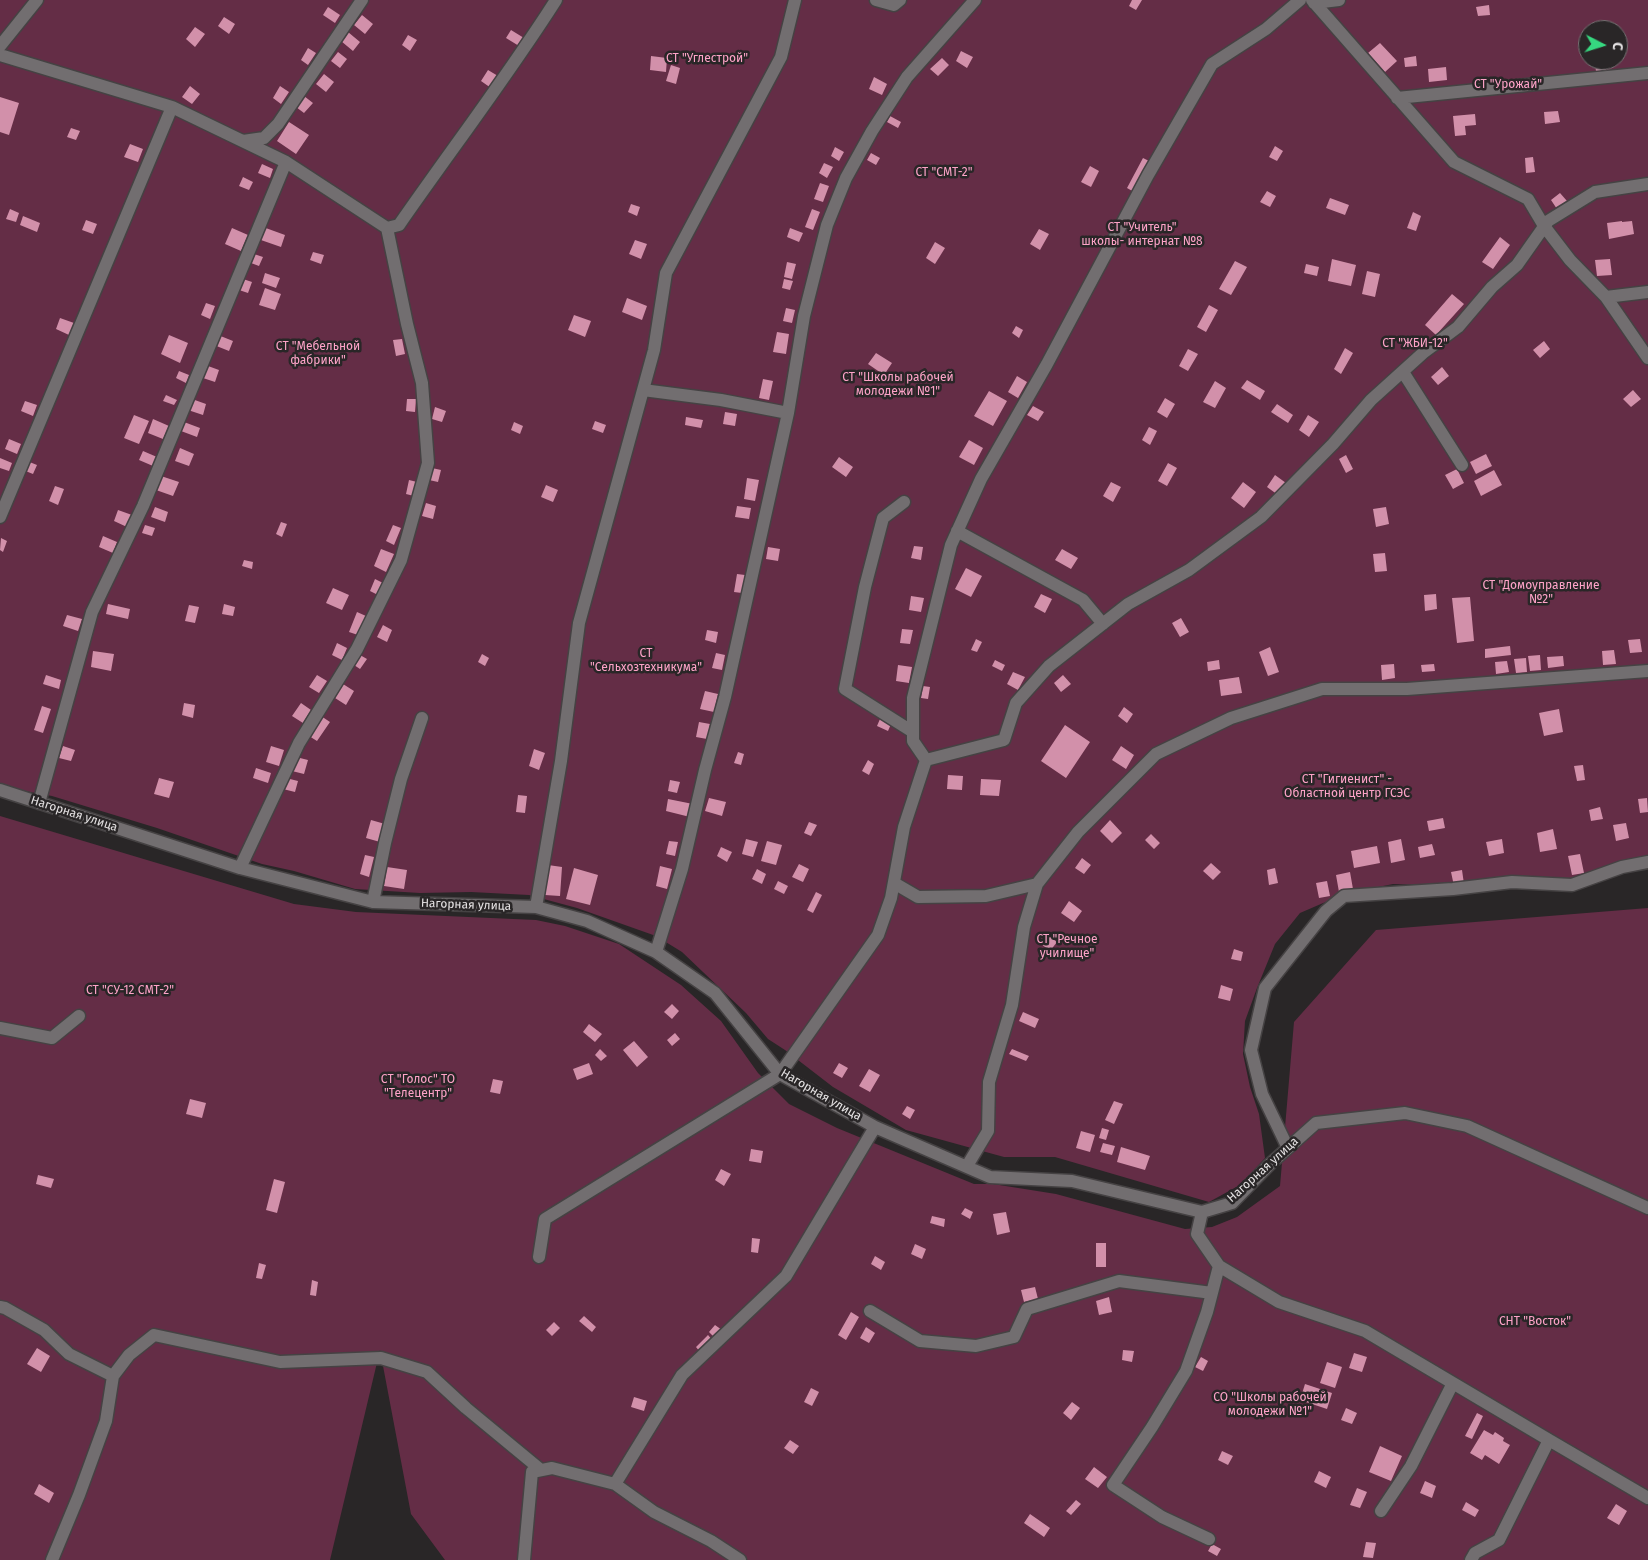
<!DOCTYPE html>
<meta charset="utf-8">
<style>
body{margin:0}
#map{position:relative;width:1648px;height:1560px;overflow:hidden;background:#292627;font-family:"Fira Sans",sans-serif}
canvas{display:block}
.north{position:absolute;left:1578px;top:20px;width:50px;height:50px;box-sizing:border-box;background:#292627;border:1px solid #747172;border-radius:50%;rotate:95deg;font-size:14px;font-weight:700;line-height:20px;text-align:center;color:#e5e2e3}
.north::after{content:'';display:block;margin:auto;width:18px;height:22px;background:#36d880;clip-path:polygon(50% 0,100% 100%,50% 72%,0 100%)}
</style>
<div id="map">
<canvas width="1648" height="1560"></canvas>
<div class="north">С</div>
</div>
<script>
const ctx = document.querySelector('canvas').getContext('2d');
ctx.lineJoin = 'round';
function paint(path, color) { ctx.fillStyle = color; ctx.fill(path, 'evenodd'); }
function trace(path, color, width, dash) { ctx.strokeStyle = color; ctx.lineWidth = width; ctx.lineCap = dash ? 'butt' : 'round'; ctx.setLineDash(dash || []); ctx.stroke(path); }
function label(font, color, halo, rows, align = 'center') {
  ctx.font = font + ' "Fira Sans",sans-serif'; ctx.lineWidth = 5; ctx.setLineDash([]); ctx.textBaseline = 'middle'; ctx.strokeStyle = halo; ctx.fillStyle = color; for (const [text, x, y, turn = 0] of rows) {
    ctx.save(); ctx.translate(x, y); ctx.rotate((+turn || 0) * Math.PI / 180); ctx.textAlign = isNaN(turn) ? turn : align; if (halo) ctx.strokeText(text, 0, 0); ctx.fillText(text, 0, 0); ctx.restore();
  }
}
const green = new Path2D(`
 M0 0H1648V857L1580 878 1454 886 1393 884 1344 894 1300 913 1275 944 1257 988 1245 1021 1243 1054 1250 1087 1259 1114 1265 1158 1240 1185 1209 1202 1055 1157H1004L906 1130 833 1087 785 1050 768 1039 746 1013 682 952 656 936 577 908 529 895 471 892 420 893 355 889 294 871 262 864 157 828 52 796 14 789 0 785V59L8 51 0 47ZM1588 30H1618V60H1588Z
 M0 816 294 904 356 912 536 920 565 926 619 944 681 985 721 1021 758 1073 789 1104 837 1128 974 1184H993L1056 1194 1185 1229 1212 1227 1237 1217 1280 1186 1294 1022 1376 930 1648 908V1560H445L411 1514 380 1350 330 1560H0Z`);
const building = new Path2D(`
 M1132 0H1142L1136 10 1129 6Z
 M1489 5 1490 15 1478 16 1476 7Z
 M328 7 340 15 335 23 323 15Z
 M362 15 373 24 365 34 354 25Z
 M224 17 235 24 229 34 218 26Z
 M195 27 205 34 195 47 186 39Z
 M511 30 524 38 519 46 506 38Z
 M348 32 360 42 353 51 341 41Z
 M408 35 417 40 410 51 402 45Z
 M1380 43 1397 61 1385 72 1368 53Z
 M308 48 316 53 308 65 301 60Z
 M961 51 973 57 967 68 956 61Z
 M338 52 347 59 340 68 331 61Z
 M651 56 667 58 666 72 650 70Z
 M1416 56 1417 66 1405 67 1404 58Z
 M942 58 949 65 938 76 930 69Z
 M1595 60H1605L1606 71 1596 72Z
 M671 65 680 68 676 84 666 81Z
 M1446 67 1447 80 1429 82 1428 69Z
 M488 70 498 76 491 88 481 81Z
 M324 74 334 82 326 92 316 84Z
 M874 77 887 84 882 95 869 89Z
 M190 86 200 94 192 104 182 97Z
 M280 86 289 92 281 104 273 98Z
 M304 96 313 103 304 113 296 107Z
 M0 97 19 103 9 135 0 132Z
 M1558 111 1560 122 1545 124 1544 112Z
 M1475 114 1476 125 1465 126 1466 135 1455 136 1453 116Z
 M890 116 901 122 898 128 887 122Z
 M289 122 309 135 296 154 277 141Z
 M71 128 80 131 76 140 67 137Z
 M130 144 143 149 138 162 124 157Z
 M1275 146 1283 151 1277 161 1269 157Z
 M835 147 844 152 839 161 831 156Z
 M871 153 880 158 876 165 867 160Z
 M1533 157 1535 172 1526 173 1525 158Z
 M1143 158 1151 162 1134 192 1127 188Z
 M824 163 833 167 827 178 819 173Z
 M262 164 273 169 270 178 258 173Z
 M1090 166 1099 171 1091 187 1081 182Z
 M243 177 253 182 249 190 239 186Z
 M820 183 829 186 823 202 814 199Z
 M1267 191 1276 196 1270 207 1260 202Z
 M1560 193 1567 201 1557 209 1551 200Z
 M1330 198 1349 205 1345 215 1326 208Z
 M631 204 640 207 637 216 628 212Z
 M10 209 19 213 16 222 6 219Z
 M812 209 820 212 813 230 805 227Z
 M1413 212 1421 216 1416 231 1407 228Z
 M23 216 40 223 37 232 20 225Z
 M86 220 97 224 93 234 82 230Z
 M1622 221V222L1632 221 1634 234 1609 239 1607 223Z
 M263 227 285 235 281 247 258 239Z
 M232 228 248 235 241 251 225 244Z
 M790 228 803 233 799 242 787 237Z
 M1039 229 1049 234 1040 250 1030 244Z
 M1500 237 1510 245 1493 269 1482 262Z
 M635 240 647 244 641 259 629 254Z
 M935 242 945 248 935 264 926 258Z
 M313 252 324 255 321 264 310 260Z
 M254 254 263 257 259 266 251 263Z
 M1332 259 1356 265 1351 286 1328 281Z
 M1610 259 1612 275 1597 276 1595 260Z
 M1235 261 1247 267 1231 295 1219 289Z
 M787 262 796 264 792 279 784 277Z
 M1306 264 1319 267 1317 276 1304 273Z
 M1367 271 1380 274 1375 297 1362 294Z
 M265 273 280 278 276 288 262 283Z
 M240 278 252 282 248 293 236 289Z
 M784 279 793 281 790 290 782 288Z
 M265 288 281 294 275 310 259 305Z
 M1452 294 1464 304 1436 335 1425 325Z
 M627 298 647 306 642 320 622 312Z
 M206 303 215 306 210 319 201 315Z
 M1209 305 1218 310 1206 332 1197 327Z
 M786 308 795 310 792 323 783 321Z
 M574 315 591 321 585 337 568 330Z
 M60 318 74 323 69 335 56 329Z
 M1016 326 1023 330 1019 338 1012 333Z
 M777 332 789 334 786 354 773 352Z
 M169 335 188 343 180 363 161 354Z
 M218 335 233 341 229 351 214 345Z
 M402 339 405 354 396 356 393 340Z
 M1544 341 1550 349 1540 358 1533 350Z
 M1345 348 1353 353 1341 374 1334 369Z
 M1188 349 1198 354 1188 371 1179 366Z
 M876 353 892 363 884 375 868 364Z
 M208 366 219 370 215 382 203 378Z
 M1442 367 1449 376 1438 385 1431 377Z
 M179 371 189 375 186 383 176 378Z
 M1017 376 1027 382 1018 398 1008 392Z
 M763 379 773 381 769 400 759 398Z
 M1247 380 1265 391 1260 400 1241 388Z
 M1215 381 1226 388 1215 408 1203 402Z
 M1633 390 1641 399 1631 407 1623 399Z
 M989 391 1007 401 993 426 974 416Z
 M166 395 177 400 174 405 163 401Z
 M1165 398 1175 404 1167 418 1157 412Z
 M192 399 206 404 203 415 188 410Z
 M407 399H416L415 412 406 411Z
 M25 401 37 405 33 416 21 411Z
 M1277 404 1293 415 1288 423 1271 412Z
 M1033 406 1044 412 1038 421 1027 415Z
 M435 407 446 411 442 422 432 419Z
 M725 412 737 414 735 426 723 424Z
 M134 415 149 421 139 444 124 438Z
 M1308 415 1319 422 1309 437 1299 430Z
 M686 417 703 420 701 428 685 425Z
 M153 419 169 426 163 439 148 433Z
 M595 421 606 425 603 433 592 429Z
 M184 422 200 428 197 437 181 431Z
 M514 422 523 426 520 434 511 430Z
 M1149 427 1157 431 1150 445 1142 440Z
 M9 439 21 444 17 454 5 449Z
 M969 440 983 448 974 465 959 457Z
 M180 448 194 454 189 466 175 461Z
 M143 451 157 457 153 466 139 460Z
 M1486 454 1492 466 1476 474 1470 462Z
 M1346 455 1353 469 1346 473 1339 459Z
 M839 457 853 467 846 477 832 467Z
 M0 458 12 463 9 471 0 468Z
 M27 461 37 465 33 474 23 470Z
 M1168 463 1177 468 1167 486 1158 481Z
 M432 468 441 470 438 482 429 480Z
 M1457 469 1464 483 1453 489 1445 475Z
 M1494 470 1502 485 1481 496 1474 481Z
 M1275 475 1286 483 1278 495 1267 487Z
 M161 476 179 482 173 496 156 490Z
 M747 478 759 480 755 501 744 499Z
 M409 480 417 482 414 496 406 494Z
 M1111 482 1121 487 1113 502 1103 496Z
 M1243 482 1256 492 1244 508 1231 498Z
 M546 485 558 490 553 502 541 497Z
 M55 486 64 489 58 505 49 501Z
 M426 503 436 506 433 519 422 516Z
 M737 506 751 508 749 519 735 517Z
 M155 507 168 512 165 522 151 517Z
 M1386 507 1389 524 1376 527 1373 509Z
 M118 510 132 515 127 527 114 521Z
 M281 522 287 524 282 537 276 534Z
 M145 525 155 528 152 536 142 533Z
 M393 525 401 528 394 545 386 541Z
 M103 536 117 542 113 553 99 547Z
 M1 538 7 541 3 552 0 550Z
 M914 546 923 547 921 560 911 558Z
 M768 547 780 549 778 561 766 559Z
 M381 549 394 554 386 572 374 566Z
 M1062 549 1078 558 1071 569 1055 560Z
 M1385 553 1387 571 1375 572 1373 554Z
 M244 560 253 562 252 569 242 566Z
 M966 568 982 576 971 597 955 589Z
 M737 574 745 575 742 593 734 592Z
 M375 579 383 583 378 595 370 591Z
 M333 588 349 595 342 610 326 603Z
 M1041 594 1052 599 1045 613 1034 607Z
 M1436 594 1437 609 1425 611 1424 595Z
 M911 596 924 598 921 612 909 610Z
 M1470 597 1474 641 1457 643 1452 598Z
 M108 604 130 609 128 619 106 614Z
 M224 604 235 607 233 616 222 614Z
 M189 605 199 607 195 623 185 621Z
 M357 612 366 616 358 635 349 632Z
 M67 615 82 619 78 631 63 626Z
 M1181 618 1189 632 1180 637 1172 623Z
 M383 625 392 630 387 642 377 637Z
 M902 629 913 630 910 644 900 643Z
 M707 630 718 632 716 643 705 640Z
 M976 639 982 642 977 652 971 650Z
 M1640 639 1642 652 1630 653 1628 640Z
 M337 643 347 648 342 660 332 655Z
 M1510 646 1511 655 1485 658V649Z
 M1270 647 1279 672 1268 676 1259 652Z
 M1614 650 1616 664 1603 665 1602 651Z
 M93 651 114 654 111 671 91 667Z
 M716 653 725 655 722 670 712 668Z
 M482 654 489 658 485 666 478 662Z
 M360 655 367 659 360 669 354 665Z
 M1540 655 1541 670 1530 671 1528 656Z
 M1563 656 1564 666 1548 668 1547 657Z
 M1526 658 1527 672 1516 673 1514 659Z
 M995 660 1005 665 1002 671 992 666Z
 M1219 660 1220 669 1208 671 1207 662Z
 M1507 661 1509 672 1496 674 1495 662Z
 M1394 664 1395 678 1382 680 1381 665Z
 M1434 664 1435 671 1422 672 1421 665Z
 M898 665 912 667 909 683 896 681Z
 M1013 672 1025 677 1018 690 1007 684Z
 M46 675 61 680 59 689 43 684Z
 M317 675 327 681 319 693 309 687Z
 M1063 675 1071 684 1061 692 1054 683Z
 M1239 677 1242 693 1221 696 1219 680Z
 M343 684 354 691 346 705 335 698Z
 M923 686 930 687 928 699 921 698Z
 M705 691 718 694 714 712 700 709Z
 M184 703 195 705 193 718 182 715Z
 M301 703 311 710 303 723 292 716Z
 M42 706 51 709 43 733 34 730Z
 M1124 707 1133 714 1127 723 1118 716Z
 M1559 709 1563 732 1544 736 1539 713Z
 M321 716 330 722 317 741 309 736Z
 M880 719 891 724 888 731 877 726Z
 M699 722 710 724 707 739 696 737Z
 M1065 725 1090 742 1066 778 1041 761Z
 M63 746 75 750 71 761 59 758Z
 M271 746 284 750 279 766 266 762Z
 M1121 746 1134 755 1126 769 1112 760Z
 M534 749 545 753 539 770 529 766Z
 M738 752 744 754 741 765 734 763Z
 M296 757 308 760 304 774 292 771Z
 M868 760 874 764 869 775 862 771Z
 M1583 765 1585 780 1577 781 1574 766Z
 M256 768 271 773 268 783 253 778Z
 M948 775 963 776 962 790 947 789Z
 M159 778 174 782 169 798 154 794Z
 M286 778 298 781 295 792 283 789Z
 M981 779 1001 780 999 796 980 795Z
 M670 780 680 782 677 793 668 791Z
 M518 795 527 796 525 813 516 812Z
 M709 798 726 802 722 816 705 811Z
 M1647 798 1648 812 1640 813 1638 799Z
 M668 799 693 804 690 817 666 811Z
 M1600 807 1603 819 1591 821 1589 810Z
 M1443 818 1445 828 1429 831 1427 821Z
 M371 820 385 824 380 842 366 838Z
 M1110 820 1122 833 1112 843 1100 831Z
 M809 822 817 825 811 836 804 833Z
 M1626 823 1629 838 1616 841 1613 825Z
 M1553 829 1557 849 1540 852 1537 833Z
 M1151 834 1160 843 1154 849 1145 840Z
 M746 839 758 842 753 857 742 854Z
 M1401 839 1405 860 1391 863 1388 842Z
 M1502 839 1504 853 1489 856 1486 842Z
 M669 841 678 842 675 856 666 854Z
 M767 841 782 845 776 865 761 861Z
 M1432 844 1435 855 1420 858 1418 847Z
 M1377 846 1380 863 1354 868 1351 851Z
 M721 847 732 852 727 862 717 856Z
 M1580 854 1584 873 1572 875 1568 856Z
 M365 855 374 857 369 877 360 874Z
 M1082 858 1091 865 1084 874 1075 868Z
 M1211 863 1221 872 1213 880 1203 871Z
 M799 864 809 869 803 882 792 877Z
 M548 865 562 867 560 896 545 895Z
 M660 866 672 869 667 889 656 886Z
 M387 867 407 870 404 889 384 886Z
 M574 868 598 875 590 905 566 899Z
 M1275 868 1278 883 1269 885 1267 870Z
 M757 869 766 874 762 884 752 879Z
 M1462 870 1464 884 1454 886 1451 872Z
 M1350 872 1353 889 1339 892 1336 875Z
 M778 881 788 886 784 894 774 889Z
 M1327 881 1330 896 1319 898 1316 883Z
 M816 892 822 895 813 913 807 910Z
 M1069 901 1082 911 1074 922 1061 913Z
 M1047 935 1057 942 1050 951 1040 943Z
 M1234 949 1243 952 1241 961 1231 959Z
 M1221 985 1233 989 1230 1001 1218 998Z
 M672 1004 679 1011 672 1019 664 1012Z
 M1023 1012 1039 1019 1035 1028 1019 1021Z
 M589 1024 602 1034 595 1042 583 1032Z
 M675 1033 680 1039 672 1046 667 1040Z
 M634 1041 648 1057 637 1067 623 1050Z
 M600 1049 607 1056 601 1061 595 1055Z
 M1012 1049 1029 1056 1026 1061 1009 1054Z
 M589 1063 593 1074 577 1080 573 1069Z
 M839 1063 848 1068 842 1078 833 1073Z
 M869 1069 880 1075 870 1092 859 1086Z
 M493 1079 503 1081 500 1094 490 1092Z
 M190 1099 206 1103 202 1118 186 1114Z
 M1114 1101 1123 1104 1114 1124 1105 1120Z
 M907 1106 915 1110 910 1119 902 1114Z
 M1102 1128 1109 1130 1106 1140 1099 1138Z
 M1081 1131 1095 1135 1090 1152 1076 1148Z
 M1103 1143 1115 1146 1112 1155 1100 1152Z
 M1121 1147 1150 1156 1145 1170 1117 1162Z
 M751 1149 763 1151 761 1163 749 1161Z
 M721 1169 731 1174 724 1186 715 1180Z
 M38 1175 54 1179 51 1188 36 1184Z
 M274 1179 285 1182 277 1213 266 1210Z
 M965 1208 973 1212 970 1219 961 1214Z
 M1006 1212 1010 1232 997 1235 993 1214Z
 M932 1216 945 1219 944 1227 930 1223Z
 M752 1238 760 1239 758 1253 751 1252Z
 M1096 1243H1106V1267H1096Z
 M915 1244 926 1249 922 1259 911 1254Z
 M875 1256 885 1262 881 1270 871 1264Z
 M259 1263 266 1265 262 1279 256 1278Z
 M312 1280 318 1282 316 1296 310 1295Z
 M1035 1287 1038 1299 1024 1302 1021 1290Z
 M1109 1297 1112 1312 1099 1315 1096 1301Z
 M851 1312 859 1317 846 1340 838 1335Z
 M584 1316 596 1327 592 1332 579 1321Z
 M554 1322 560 1328 552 1336 546 1330Z
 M715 1325 722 1330 715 1338 709 1332Z
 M866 1327 875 1333 869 1343 860 1338Z
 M708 1335 713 1341 700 1352 696 1347Z
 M37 1348 50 1356 41 1372 27 1364Z
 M1123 1350 1134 1351 1132 1362 1122 1360Z
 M1354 1353 1367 1357 1362 1372 1349 1368Z
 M1201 1357 1208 1361 1203 1371 1195 1367Z
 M1327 1362 1342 1367 1335 1388 1320 1383Z
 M1305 1384 1332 1393 1327 1409 1300 1400Z
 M811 1388 819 1392 812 1406 804 1402Z
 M634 1397 647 1401 644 1411 631 1407Z
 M1072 1402 1080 1408 1071 1420 1063 1413Z
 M1346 1408 1357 1413 1352 1424 1341 1420Z
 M1477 1413 1483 1416 1472 1439 1465 1436Z
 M1484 1430 1493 1435 1495 1432 1504 1438 1503 1441 1510 1445 1499 1464 1485 1455 1482 1460 1470 1453Z
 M790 1440 799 1446 793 1454 784 1448Z
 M1380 1446 1402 1456 1391 1481 1369 1472Z
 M1222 1451 1233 1456 1228 1465 1218 1460Z
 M1094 1467 1107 1477 1098 1488 1085 1479Z
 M1319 1471 1331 1477 1326 1488 1314 1482Z
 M1425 1481 1436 1486 1432 1498 1420 1493Z
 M39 1484 54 1493 49 1503 34 1494Z
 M1357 1488 1367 1492 1360 1508 1350 1505Z
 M1076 1500 1081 1504 1071 1515 1066 1511Z
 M1466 1502 1479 1510 1475 1517 1462 1510Z
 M1616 1504 1627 1511 1619 1525 1607 1518Z
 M1030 1514 1050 1528 1044 1537 1024 1523Z
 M1366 1542 1376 1543 1373 1558 1363 1557Z
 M1212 1544 1221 1549 1217 1556 1208 1551Z`);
const minor = new Path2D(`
 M876 0 894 5 900 0
 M1312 0 1454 162 1528 199 1544 226 1570 260 1606 297 1648 292
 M1314 3 1339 0
 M0 46 37 0
 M0 55 172 107 286 162 387 228 407 324 422 383 428 463 401 560 357 649 299 743 240 868
 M1397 98 1648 73
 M243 141 264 138 278 124 362 0
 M387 228 399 225C451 150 507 77 556 0
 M1606 297 1648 358
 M1403 372 1462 465
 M643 390 721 400 788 413
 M904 502 883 518 865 587 845 689 913 732
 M0 517 172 107
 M957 531 1083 600 1103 624
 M926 760 913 741V698L951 545 981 479 1047 364 1148 175 1212 64 1266 29 1300 0
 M0 790 240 868 373 902 536 907 587 921 656 952 715 993 780 1074 875 1127 990 1177 1072 1181 1202 1212 1232 1203 1269 1165 1316 1123 1405 1113 1467 1126 1648 1208
 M39 803 92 612 143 506 286 162
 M894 883 918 897 986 896 1037 884 1078 832 1156 754 1231 718 1322 689H1407L1648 671
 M373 902 385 843 401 779 422 718
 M536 907 561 761 579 623 654 350 666 273 781 57 795 0
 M656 952 682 869 705 770 725 697 788 413 804 316 827 225 846 178 872 131 907 77 975 0
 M0 1028 52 1038 79 1016
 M1288 1148 1262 1094 1251 1050 1265 988 1326 911 1344 896 1453 889 1512 882 1572 885 1622 867 1648 862
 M967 1166 988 1131 989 1082 1012 1005 1024 927 1037 884
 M1202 1212 1197 1234 1219 1266 1279 1302 1365 1331 1549 1440 1499 1540 1475 1553 1471 1560
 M539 1257 545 1219 780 1074 878 935 891 898 904 827 926 760 1004 740 1016 703 1049 666 1128 604 1189 570 1261 517 1333 444 1371 400 1423 353 1458 327 1492 287 1517 265 1548 221 1595 192 1648 184
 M0 1307 5 1308 44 1330 69 1354 113 1376 106 1421 79 1495 52 1560
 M870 1311 920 1341 976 1346 1014 1337 1027 1309 1119 1281 1212 1293
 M113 1376 129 1355 154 1335 280 1362 381 1358 427 1372 466 1408 541 1470
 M1549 1440 1648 1498
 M615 1484 682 1375 786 1276 875 1127
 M1381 1511 1411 1466 1453 1383
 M1209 1539 1162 1517 1113 1485 1152 1427 1186 1371 1207 1312 1219 1266
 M524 1560 532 1472 552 1468 615 1484 654 1512 711 1541 740 1560`);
const parkNames = [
 ["СТ \"Углестрой\"",707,59],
 ["СТ \"Урожай\"",1508,85],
 ["СТ \"СМТ-2\"",944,173],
 ["СТ \"Учитель\"",1142,228],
 ["школы- интернат №8",1142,242],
 ["СТ \"ЖБИ-12\"",1415,344],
 ["СТ \"Мебельной",318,347],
 ["фабрики\"",318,361],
 ["СТ \"Школы рабочей",898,378],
 ["молодежи №1\"",898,392],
 ["СТ \"Домоуправление",1541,586],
 ["№2\"",1541,600],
 ["СТ",646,654],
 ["\"Сельхозтехникума\"",646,668],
 ["СТ \"Гигиенист\" -",1347,780],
 ["Областной центр ГСЭС",1347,794],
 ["СТ \"Речное",1067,940],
 ["училище\"",1067,954],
 ["СТ \"СУ-12 СМТ-2\"",130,991],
 ["СТ \"Голос\" ТО",418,1080],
 ["\"Телецентр\"",418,1094],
 ["СНТ \"Восток\"",1535,1322],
 ["СО \"Школы рабочей",1270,1398],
 ["молодежи №1\"",1270,1412]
];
const streetNames = [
 ["Нагорная улица",74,814,18],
 ["Нагорная улица",466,905,2],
 ["Нагорная улица",821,1095,30],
 ["Нагорная улица",1263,1170,-42]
];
paint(green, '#642d46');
paint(building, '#d290aa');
trace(minor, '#454243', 15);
trace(minor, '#726e70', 12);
label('12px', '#fea3c8', '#292627', parkNames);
label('12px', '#e5e2e3', '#292627', streetNames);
</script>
